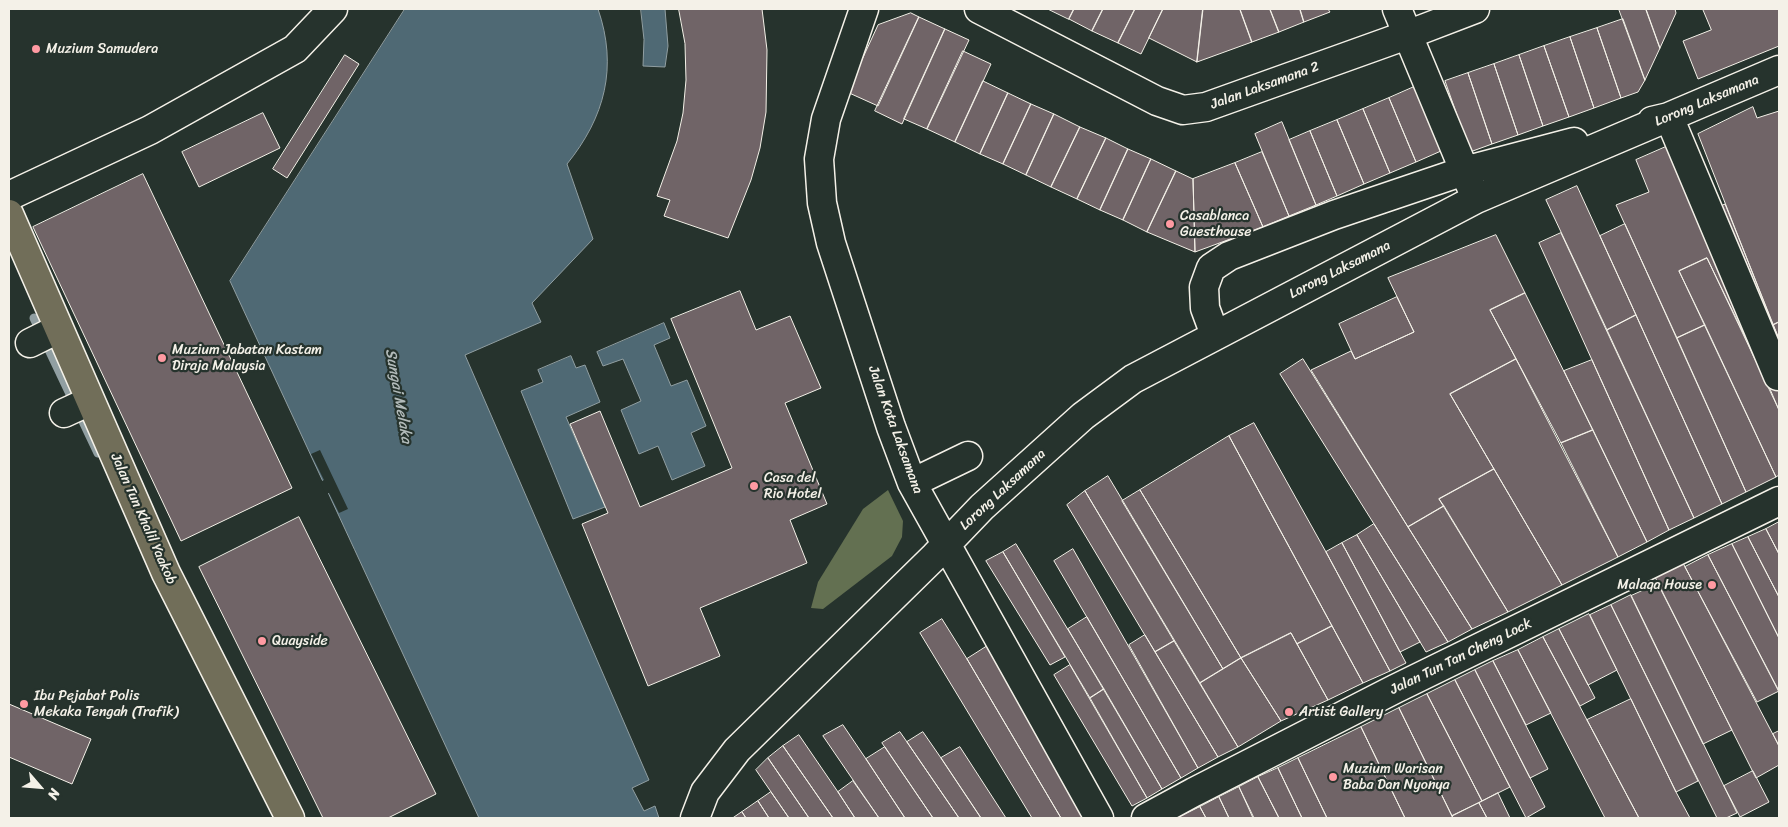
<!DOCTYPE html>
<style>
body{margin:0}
#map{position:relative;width:1788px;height:827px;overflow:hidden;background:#26332d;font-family:Sriracha,sans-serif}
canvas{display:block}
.frame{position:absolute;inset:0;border:10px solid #f4f1e8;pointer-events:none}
.north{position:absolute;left:15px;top:762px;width:50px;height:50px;-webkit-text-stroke:4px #26332d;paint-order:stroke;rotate:117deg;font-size:14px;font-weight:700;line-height:20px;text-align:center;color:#f4f1e8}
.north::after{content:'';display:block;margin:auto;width:18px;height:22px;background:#f4f1e8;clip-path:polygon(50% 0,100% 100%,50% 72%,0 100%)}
</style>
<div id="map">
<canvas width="1788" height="827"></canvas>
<div class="frame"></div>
<div class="north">N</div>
</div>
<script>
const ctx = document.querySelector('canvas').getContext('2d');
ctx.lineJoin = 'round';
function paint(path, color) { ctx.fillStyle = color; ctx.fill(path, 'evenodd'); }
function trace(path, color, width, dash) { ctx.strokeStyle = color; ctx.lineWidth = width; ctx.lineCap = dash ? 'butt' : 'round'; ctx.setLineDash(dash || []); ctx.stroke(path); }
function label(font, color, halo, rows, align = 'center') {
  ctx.font = font + ' Sriracha,sans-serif'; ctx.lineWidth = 4.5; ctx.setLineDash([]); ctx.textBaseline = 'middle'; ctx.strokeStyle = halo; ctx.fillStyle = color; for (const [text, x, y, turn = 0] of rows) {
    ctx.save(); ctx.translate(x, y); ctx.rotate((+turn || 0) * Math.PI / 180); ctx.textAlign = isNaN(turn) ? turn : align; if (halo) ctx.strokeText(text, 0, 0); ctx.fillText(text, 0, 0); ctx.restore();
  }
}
const green = new Path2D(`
 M888 490 903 521 902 537 892 556 823 609 811 608 818 582 863 509Z`);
const water = new Path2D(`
 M405 9H598C618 67 605 117 567 164L593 239 532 303 541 322 465 355 649 780 632 788 644 811 655 806 659 818H479L230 281Z
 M641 9H665L668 46 665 67 643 66 644 40Z
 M664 323 670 338 654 345 671 386 687 380 706 426 691 433 705 466 672 480 658 446 639 454 621 410 641 401 623 359 603 366 597 352Z
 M571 356 576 368 585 365 600 402 566 417 605 507 573 519 521 391 543 382 538 370Z`);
const pier = new Path2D(`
 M320 450 348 509 339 513 329 493 326 494 320 482 324 480 311 454Z`);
const stream = new Path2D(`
 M34 318 98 453`);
const building = new Path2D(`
 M679 9H762L763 17 767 50 766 112 760 148 751 180 728 238 664 216 670 200 657 196 677 141 683 113 686 80 685 44Z
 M1048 9H1074L1069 19Z
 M1074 9H1103L1092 31 1069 19Z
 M1103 9H1135L1118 43 1092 31Z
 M1135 9H1163L1141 54 1118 43Z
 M1163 9H1203L1197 62 1149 38Z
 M1203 9H1240L1252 42 1197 62Z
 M1240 9H1270L1279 32 1252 42Z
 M1270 9H1300L1304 22 1279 32Z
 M1300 9H1328L1330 12 1304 22Z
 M1619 9H1646L1660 48 1645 80Z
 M1646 9H1675L1676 13 1660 48Z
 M1703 9H1779V46L1698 79 1683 41 1711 30Z
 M911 13 919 17 878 106 847 92 878 25Z
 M919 17 945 29 902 124 875 111Z
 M1623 19 1645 80 1638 92 1621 98 1597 28Z
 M1597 28 1621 98 1594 108 1570 37Z
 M945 29 969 40 927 129 904 119Z
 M1570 37 1594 108 1569 117 1544 46Z
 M1544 46 1569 117 1543 126 1519 55Z
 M963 51 991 64 955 142 927 129Z
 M345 55 359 64 287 178 273 169Z
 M1519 55 1543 126 1518 135 1494 64Z
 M1494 64 1518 135 1492 144 1468 73Z
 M1468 73 1492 144 1470 152 1445 81Z
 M983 81 1008 93 980 154 955 142Z
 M1414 87 1441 151 1416 162 1389 98Z
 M1008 93 1031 104 1003 164 980 154Z
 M1389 98 1416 162 1390 173 1363 109Z
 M1031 104 1054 114 1026 175 1003 164Z
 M1753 107 1757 118 1779 111V322L1773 325 1698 134Z
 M1363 109 1390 173 1364 184 1337 120Z
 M263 113 280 148 199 187 182 152Z
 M1054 114 1080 127 1051 187 1026 175Z
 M1337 120 1364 184 1337 196 1310 131Z
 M1282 122 1316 205 1289 216 1255 134Z
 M1080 127 1106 138 1077 199 1051 187Z
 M1310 131 1337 196 1316 205 1289 140Z
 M1106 138 1128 149 1100 210 1077 199Z
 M1668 146 1696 217 1725 204 1779 339V377L1767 382 1707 258 1679 271 1705 325 1677 338 1616 205 1649 192 1636 160Z
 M1128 149 1151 159 1123 220 1100 210Z
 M1262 152 1289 216 1263 227 1235 163Z
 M1151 159 1176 171 1147 232 1123 220Z
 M1235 163 1263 227 1195 252 1193 179Z
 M1176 171 1193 179 1195 252 1147 232Z
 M143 174 292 488 181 541 33 227Z
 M1577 186 1636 315 1607 330 1546 200Z
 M1625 224 1746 492 1722 504 1600 236Z
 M1561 233 1694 518 1669 530 1539 243Z
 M1496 235 1525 293 1490 310 1516 359 1450 394 1494 469 1439 499 1444 506 1408 527 1311 370 1351 351 1355 359 1414 332 1388 278Z
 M1707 258 1779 410V475L1776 477 1679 271Z
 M740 291 756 330 790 316 821 388 785 403 827 504 790 520 807 563 700 608 720 656 648 686 582 524 608 513 570 424 600 411 640 507 732 468 671 319Z
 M1525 293 1593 430 1561 443 1490 310Z
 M1397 297 1414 332 1355 359 1339 324Z
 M1636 315 1722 504 1694 518 1607 330Z
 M1779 322V339L1773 325Z
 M1705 325 1776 477 1746 492 1677 338Z
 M1303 359 1408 527 1472 629 1448 642 1280 374Z
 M1516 359 1618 557 1562 585 1450 394Z
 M1592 360 1669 530 1647 542 1564 371Z
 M1779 377V410L1767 382Z
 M1254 423 1326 552 1390 671 1363 683 1229 436Z
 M1593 430 1647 542 1618 557 1561 443Z
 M1229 436 1332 626 1297 644 1291 633 1241 658 1140 490Z
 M1494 469 1562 585 1508 612 1439 499Z
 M1108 476 1223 669 1200 683 1085 491Z
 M1140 490 1241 658 1223 669 1122 501Z
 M1085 491 1174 641 1155 652 1067 505Z
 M1444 506 1508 612 1472 629 1408 527Z
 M299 517 436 794 388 818H323L199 567Z
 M1779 522V554L1766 529Z
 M1374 524 1448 642 1426 652 1357 535Z
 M1766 529 1779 554V597L1748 537Z
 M1357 535 1420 642 1400 652 1342 543Z
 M1748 537 1779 597V638L1732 544Z
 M1342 543 1406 663 1390 671 1326 552Z
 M1016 544 1104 689 1090 698 1003 552Z
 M1732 544 1779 638V692L1708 555Z
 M1073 549 1198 768 1181 778 1054 561Z
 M1003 552 1065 657 1050 665 986 561Z
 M1708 555 1779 691 1757 702 1685 567Z
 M1683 563 1779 746V765L1756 778 1655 577Z
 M1658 584 1732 730 1703 744 1631 596Z
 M1631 595 1737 813 1726 818H1717L1611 605Z
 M1611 605 1698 781 1676 792 1590 615Z
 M1589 614 1617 670 1588 685 1559 629Z
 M1087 617 1181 778 1162 789 1068 629Z
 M942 619 967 659 1061 818H1032L920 633Z
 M1332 626 1363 683 1328 700 1297 644Z
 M1559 629 1595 698 1580 706 1543 637Z
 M1291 633 1328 700 1281 721 1241 658Z
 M1145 635 1218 757 1198 768 1129 645Z
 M1543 637 1587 720 1639 818H1605L1518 650Z
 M1174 641 1238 747 1218 757 1155 652Z
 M989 645 1088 818H1061L967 659Z
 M1518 650 1551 713 1526 725 1493 661Z
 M1241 658 1281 721 1238 747 1200 683Z
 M1493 661 1548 769 1530 778 1475 670Z
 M1070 665 1147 798 1132 806 1054 675Z
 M1475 670 1545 807 1526 818 1455 680Z
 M1455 680 1510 787 1482 801 1427 694Z
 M1104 689 1162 789 1147 798 1090 698Z
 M1427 694 1482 801 1452 816 1399 708Z
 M1631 699 1676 792 1690 818H1639L1587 720Z
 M9 704 91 739 72 784 9 757Z
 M1399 708 1452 816 1453 818H1405L1361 727Z
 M843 725 866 759 905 818H879L823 736Z
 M1361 727 1405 818H1327L1298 758Z
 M1779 731V746L1773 734Z
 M900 732 907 742 959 818H933L882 743Z
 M923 732 941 758 981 818H959L907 742Z
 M799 735 838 792 855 818H833L783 746Z
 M783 746 833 818H809L768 758Z
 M885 747 933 818H905L866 759Z
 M960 747 1006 818H981L941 758Z
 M768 758 809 818H789L756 770Z
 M1298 758 1327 818H1302L1278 768Z
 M1278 768 1302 818H1279L1258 777Z
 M1753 771 1769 802 1740 817 1724 786Z
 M1258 777 1279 818H1254L1239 787Z
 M853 781 879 818H855L838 792Z
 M1239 787 1253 818H1229L1219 797Z
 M771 792 789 818H769L758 801Z
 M1498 793 1510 818H1487L1479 803Z
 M1219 797 1229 818H1206L1200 807Z
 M758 801 769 818H746L742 812Z
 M1479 803 1487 818H1453L1452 816Z
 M1200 807 1206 818H1177Z
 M742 812 746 818H733Z`);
const minor = new Path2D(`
 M864 9 826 119 819 159 822 203 831 243 891 427 912 483 1099 818
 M979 9 1157 101 1183 110 1206 107 1407 35 1475 9
 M1397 9 1472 189
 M1652 121 1669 117 1778 376
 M9 196 150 130 295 49 333 9
 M1215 335 1205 308 1204 287 1211 268 1229 256 1334 215 1464 171 1574 142
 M30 343 58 329
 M64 413 90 401
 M912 483 968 456
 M695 818 705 792 737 750 935 556 982 507 1083 416 1133 379 1476 199 1779 70
 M1146 818 1194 792 1395 689 1779 501`);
const major = new Path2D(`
 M9 214 166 573 290 818`);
const markers = [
 [36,49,5,"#ff9aa2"],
 [1170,224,5,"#ff9aa2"],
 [162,358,5,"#ff9aa2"],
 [754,486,5,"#ff9aa2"],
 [1712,585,5,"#ff9aa2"],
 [262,641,5,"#ff9aa2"],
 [24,704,5,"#ff9aa2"],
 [1289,712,5,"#ff9aa2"],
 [1333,777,5,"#ff9aa2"]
];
const poiNames = [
 ["Muzium Samudera",46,49],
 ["Casablanca",1180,216],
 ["Guesthouse",1180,232],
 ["Muzium Jabatan Kastam",172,350],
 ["Diraja Malaysia",172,366],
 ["Casa del",764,478],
 ["Rio Hotel",764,494],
 ["Malaqa House",1702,585,"right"],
 ["Quayside",272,641],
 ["Ibu Pejabat Polis",34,696],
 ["Mekaka Tengah (Trafik)",34,712],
 ["Artist Gallery",1299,712],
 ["Muzium Warisan",1343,769],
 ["Baba Dan Nyonya",1343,785]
];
const streetNames = [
 ["Jalan Laksamana 2",1265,86,-20],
 ["Lorong Laksamana",1707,101,-23],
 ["Lorong Laksamana",1340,270,-27],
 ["Jalan Kota Laksamana",895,430,70],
 ["Lorong Laksamana",1003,490,-43],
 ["Jalan Tun Khalil Yaakob",143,519,66],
 ["Jalan Tun Tan Cheng Lock",1461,657,-26]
];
const waterNames = [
 ["Sungai Melaka",398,396,80]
];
paint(green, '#637051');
paint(water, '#4f6974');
trace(water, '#919fa2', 1);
paint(pier, '#26332d');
trace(stream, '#919fa2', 9);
paint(building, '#706467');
trace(building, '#f4f1e8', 1);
trace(minor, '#f4f1e8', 31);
trace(major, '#f4f1e8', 31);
trace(minor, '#26332d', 28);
trace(major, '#716e59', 28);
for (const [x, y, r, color] of markers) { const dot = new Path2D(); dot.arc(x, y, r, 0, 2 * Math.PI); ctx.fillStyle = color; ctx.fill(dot); trace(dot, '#26332d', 2); }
label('14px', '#f4f1e8', '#26332d', poiNames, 'left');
label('14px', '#f4f1e8', '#26332d', streetNames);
label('italic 15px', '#b2bbba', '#26332d', waterNames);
</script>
